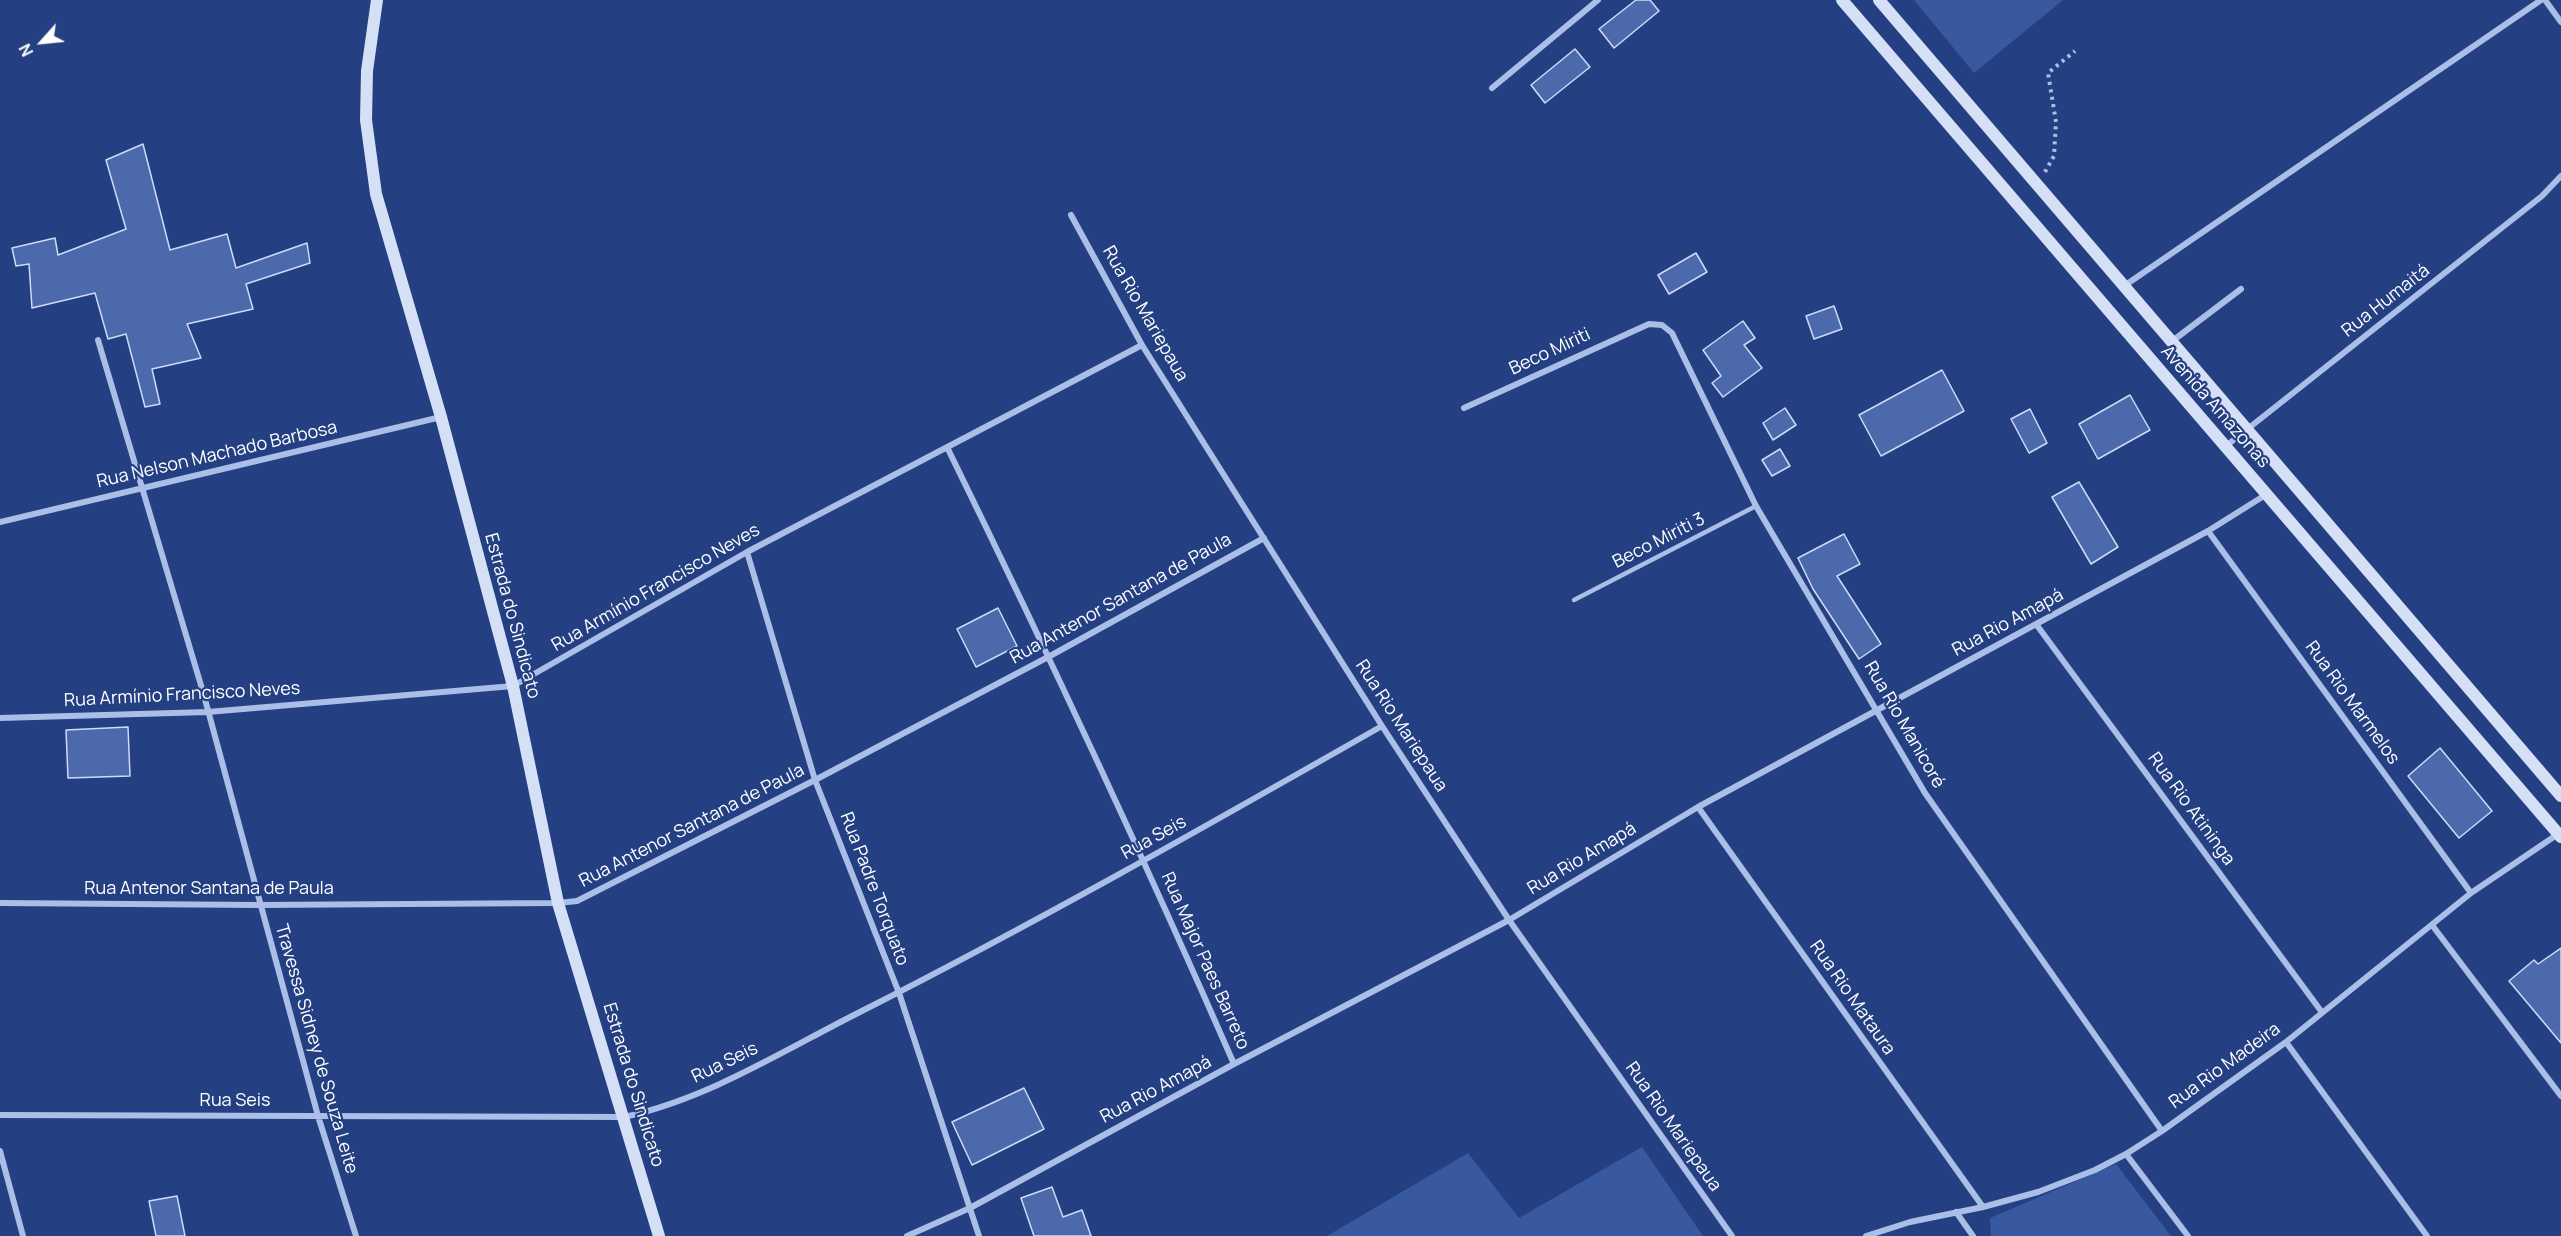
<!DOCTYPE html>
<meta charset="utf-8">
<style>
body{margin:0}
#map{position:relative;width:2561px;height:1236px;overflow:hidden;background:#244082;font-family:Manrope,sans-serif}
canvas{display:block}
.north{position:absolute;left:12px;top:12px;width:60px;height:60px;-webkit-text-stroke:4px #244082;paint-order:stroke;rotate:243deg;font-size:16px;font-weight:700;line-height:24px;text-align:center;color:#fff}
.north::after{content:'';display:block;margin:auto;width:21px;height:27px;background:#fff;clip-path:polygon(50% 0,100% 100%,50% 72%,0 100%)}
</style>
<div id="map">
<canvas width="2561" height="1236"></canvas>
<div class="north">N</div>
</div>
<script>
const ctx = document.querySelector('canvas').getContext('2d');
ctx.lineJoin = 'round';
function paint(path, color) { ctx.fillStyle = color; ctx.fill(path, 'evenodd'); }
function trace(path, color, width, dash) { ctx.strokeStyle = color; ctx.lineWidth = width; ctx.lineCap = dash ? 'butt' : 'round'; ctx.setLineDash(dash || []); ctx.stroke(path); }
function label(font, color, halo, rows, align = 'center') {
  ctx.font = font + ' Manrope,sans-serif'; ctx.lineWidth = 4.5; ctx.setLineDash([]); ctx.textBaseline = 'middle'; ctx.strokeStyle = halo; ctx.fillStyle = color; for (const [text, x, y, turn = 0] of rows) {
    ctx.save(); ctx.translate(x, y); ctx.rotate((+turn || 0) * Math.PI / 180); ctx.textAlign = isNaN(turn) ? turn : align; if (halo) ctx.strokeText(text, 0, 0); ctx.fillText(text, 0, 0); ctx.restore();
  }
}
const green = new Path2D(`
 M1914 0H2063L1974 73Z
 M1642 1147 1703 1236H1327L1468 1153 1519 1218Z
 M2116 1164 2171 1236H1991L1990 1218Z`);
const building = new Path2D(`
 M1636 0H1650L1659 11 1614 48 1599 29Z
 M1575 49 1590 67 1545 103 1531 85Z
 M143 144 170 250 227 234 236 268 307 243 310 263 246 284 253 309 187 324 201 358 152 369 160 404 145 407 126 334 108 339 95 293 32 308 29 264 16 266 12 248 55 238 58 255 126 229 106 160Z
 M1696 253 1707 272 1669 294 1658 275Z
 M1834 306 1842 329 1814 339 1806 316Z
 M1743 321 1755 338 1744 345 1762 368 1723 397 1712 383 1721 376 1703 350Z
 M1942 370 1964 411 1881 456 1859 415Z
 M2130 395 2150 430 2098 459 2079 424Z
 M1785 408 1796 425 1773 440 1763 423Z
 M2030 409 2047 443 2029 453 2011 419Z
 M1780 449 1790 466 1772 476 1762 460Z
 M2079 482 2118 547 2091 564 2052 497Z
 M1844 534 1860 564 1837 576 1881 644 1859 659 1813 589 1798 558Z
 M998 608 1017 646 976 667 957 629Z
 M128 727 130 776 68 778 66 730Z
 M2440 748 2492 811 2459 838 2408 776Z
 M2561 948V1043L2509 981 2534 960 2538 964Z
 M1024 1088 1044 1129 972 1165 952 1122Z
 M1052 1187 1063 1217 1082 1210 1091 1236H1034L1021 1198Z
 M177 1196 185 1236H156L149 1201Z`);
const path = new Path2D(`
 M2045 172 2054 156 2056 122 2048 73 2075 51`);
const lane = new Path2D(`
 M1574 600 1756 506`);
const street = new Path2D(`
 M2545 0 2561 22
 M1492 88 1598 0
 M1071 215 1142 345 1382 726 1509 920 1732 1236
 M2124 286 2541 0
 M98 340 203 692 318 1116 356 1236
 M2171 342 2241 289
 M1464 408 1649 324 1662 325 1672 333 1756 506 1925 793 2162 1131
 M2226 446 2542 196 2561 176
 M947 447C1047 651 1143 856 1234 1064
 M0 522 441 417
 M2208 531 2471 893
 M747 552 815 780 899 993 979 1236
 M2036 624 2321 1011
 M0 718 208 712 513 686 747 552 1142 345
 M1698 807 1983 1207
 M0 903 259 905 558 903 577 901 815 780 1050 656 1264 538
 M2432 925 2561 1096
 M2286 1042 2427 1236
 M0 1115 624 1117C707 1099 781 1052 856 1014 1034 924 1208 825 1382 726
 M0 1151 23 1236
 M2126 1154 2188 1236
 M1956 1212 1973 1236
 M907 1236 970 1208 1234 1064 1509 920 1698 807 2208 531 2267 494
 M1866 1236 1910 1222 1983 1207 2038 1192 2095 1170 2126 1154 2162 1131 2286 1042 2471 893 2558 834`);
const secondary = new Path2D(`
 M377 0 367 71 366 120 376 194 441 417 513 686 558 903 659 1236
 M1842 0 2561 837
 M1879 0C2106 266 2335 530 2561 796`);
const streetNames = [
 ["Rua Humaitá",2386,301,-38],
 ["Rua Rio Mariepaua",1145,314,60],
 ["Beco Miriti",1550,352,-25],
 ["Avenida Amazonas",2215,407,49],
 ["Rua Nelson Machado Barbosa",217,455,-13],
 ["Beco Miriti 3",1659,541,-27],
 ["Rua Armínio Francisco Neves",656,588,-30],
 ["Rua Antenor Santana de Paula",1121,599,-29],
 ["Estrada do Sindicato",512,616,75],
 ["Rua Rio Amapá",2008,623,-28],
 ["Rua Armínio Francisco Neves",182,695,-3],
 ["Rua Rio Marmelos",2352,703,54],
 ["Rua Rio Manicoré",1904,725,60],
 ["Rua Rio Mariepaua",1401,726,57],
 ["Rua Rio Atininga",2191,809,54],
 ["Rua Antenor Santana de Paula",692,826,-27],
 ["Rua Seis",1154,838,-29],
 ["Rua Rio Amapá",1582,859,-31],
 ["Rua Antenor Santana de Paula",209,889],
 ["Rua Padre Torquato",874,889,69],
 ["Rua Major Paes Barreto",1205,961,66],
 ["Rua Rio Mataura",1852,998,55],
 ["Travessa Sidney de Souza Leite",316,1049,74],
 ["Rua Seis",725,1063,-26],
 ["Rua Rio Madeira",2225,1066,-36],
 ["Estrada do Sindicato",633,1085,73],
 ["Rua Rio Amapá",1156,1090,-28],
 ["Rua Seis",235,1101],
 ["Rua Rio Mariepaua",1673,1127,55]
];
paint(green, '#38589f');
paint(building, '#4c69ab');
trace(building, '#cfdbf6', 1.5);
trace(path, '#abbee7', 4, [3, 4.5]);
trace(lane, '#abbee7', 4.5);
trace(street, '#abbee7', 6);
trace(secondary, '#d5dff6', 12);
label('18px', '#fff', '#244082', streetNames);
</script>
